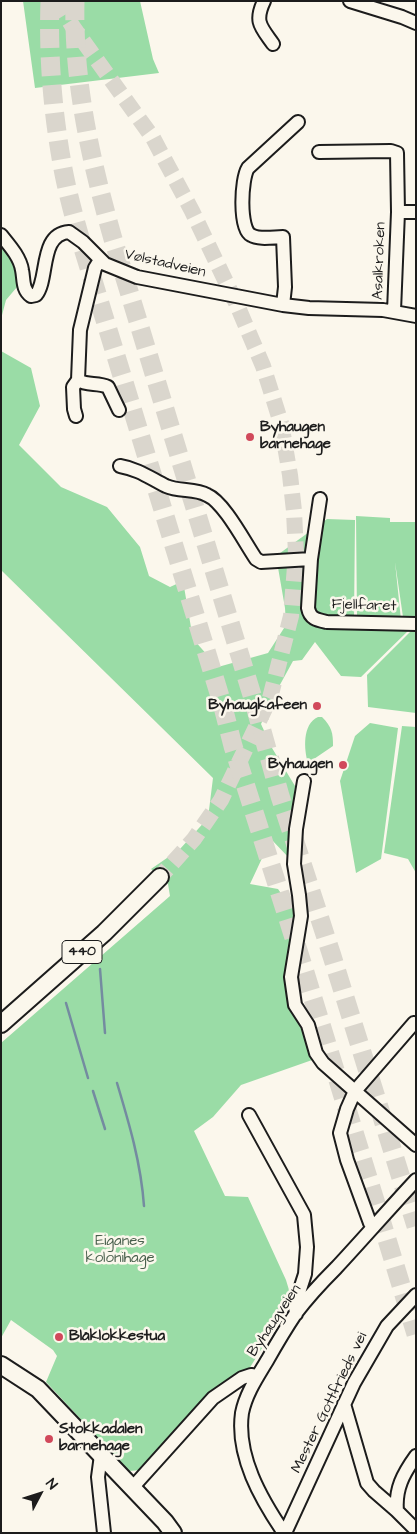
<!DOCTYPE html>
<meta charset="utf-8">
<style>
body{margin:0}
#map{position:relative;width:417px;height:1534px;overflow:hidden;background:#fbf7ec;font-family:"Architects Daughter",sans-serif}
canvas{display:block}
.frame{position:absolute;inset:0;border:2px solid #1c1c1c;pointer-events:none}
.north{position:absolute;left:15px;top:1469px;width:50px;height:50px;-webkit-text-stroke:4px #fbf7ec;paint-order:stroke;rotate:50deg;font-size:14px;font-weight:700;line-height:20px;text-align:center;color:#1c1c1c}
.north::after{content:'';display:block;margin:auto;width:18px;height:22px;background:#1c1c1c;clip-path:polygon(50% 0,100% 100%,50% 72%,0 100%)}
</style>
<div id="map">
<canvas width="417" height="1534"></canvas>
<div class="frame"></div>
<div class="north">N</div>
</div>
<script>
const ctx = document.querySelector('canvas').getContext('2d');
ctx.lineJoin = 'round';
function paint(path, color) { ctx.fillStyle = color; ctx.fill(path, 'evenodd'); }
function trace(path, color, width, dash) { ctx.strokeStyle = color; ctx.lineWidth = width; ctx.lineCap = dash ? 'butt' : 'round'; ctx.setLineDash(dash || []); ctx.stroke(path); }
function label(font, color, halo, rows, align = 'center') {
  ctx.font = font + ' "Architects Daughter",sans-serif'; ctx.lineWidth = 5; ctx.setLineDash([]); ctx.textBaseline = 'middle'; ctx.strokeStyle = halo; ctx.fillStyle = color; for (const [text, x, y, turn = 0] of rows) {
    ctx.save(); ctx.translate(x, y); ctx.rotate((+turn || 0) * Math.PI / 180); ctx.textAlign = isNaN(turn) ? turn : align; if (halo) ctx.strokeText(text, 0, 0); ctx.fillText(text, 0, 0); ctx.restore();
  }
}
const green = new Path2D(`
 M23 1H140L153 59 159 73 35 88Z
 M1 243 17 266 19 277 17 287 6 300 1 319Z
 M1 351 31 368 40 406 19 445 61 487 107 507 140 547 149 576 170 587 183 581 193 639 218 667 268 653 286 625 285 608 276 556 327 519 355 520 354 619 357 618 356 516 390 518V522H416V617H403L395 562 401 620 410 629 361 677 341 676 315 642 302 660 293 661 276 692 261 724 272 748 295 786 290 859 271 839 250 884 278 889 285 899 297 901V1020L315 1059 241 1085 213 1117 194 1131 225 1196 248 1197 286 1280 292 1300 249 1369 216 1390 141 1470 129 1471 46 1382 57 1356 53 1350 11 1320 1 1338V1043L170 896 168 884 151 869 180 849 208 818 213 778 1 570Z
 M413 629H416V713L368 707 367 675Z
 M318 717H322C332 727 333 733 333 746L308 763C304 750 302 724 318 717Z
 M370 723 398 728 381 859 356 873 340 781 355 736Z
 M402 726 416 727V873L408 859 384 853Z`);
const stream = new Path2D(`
 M100 969 105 1033
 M66 1003 88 1078
 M117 1083C129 1123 141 1163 144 1206
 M93 1091 105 1129`);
const majorTunnel = new Path2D(`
 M57 1 73 27 153 138 192 211 237 305 263 366 281 423 290 475 294 511 296 554 291 616 270 698 221 800 194 839 160 877`);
const highwayTunnel = new Path2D(`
 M50 1C48 59 53 117 64 174 69 199 76 224 83 248L222 703 233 746 303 966 416 1334
 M75 1C73 83 91 161 113 239L252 695 280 796 332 956 416 1226`);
const minor = new Path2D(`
 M264 1C254 22 261 27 273 44
 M350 1 402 17 416 23
 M319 152 391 151 397 153 398 212 394 311
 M398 212H416
 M1 235C9 245 20 257 22 270 24 279 22 290 31 296L36 295C49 279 39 234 69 232L83 242 105 264 137 277 283 305 309 308 383 310 416 316
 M283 305 285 287 283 237C274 237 259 240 251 235 239 229 241 179 248 168L298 122
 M78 380C87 386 98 382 108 387L119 410
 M76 416 74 409 73 387 78 380 80 330 95 268 100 260
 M120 466C138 469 150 478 166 486 179 492 195 488 207 495 224 502 245 543 256 559L261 562 311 559 308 608C310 619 317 620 327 622L416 624
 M311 559 320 499
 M304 781 296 829 294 864 299 895 301 916 291 977 295 1005 308 1025 316 1053 323 1063 416 1145
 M249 1115 304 1215 307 1247 305 1274 295 1305 296 1314
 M373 1226 370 1223 347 1160 340 1133 347 1109 355 1091 414 1023
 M344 1404 367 1483 374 1491 397 1511
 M101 1455 98 1477 104 1533
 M416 1456C403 1474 395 1489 397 1511L416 1530
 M132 1488 213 1398 242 1378 251 1375 257 1376
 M284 1533C261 1499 236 1456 242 1413 246 1393 258 1376 268 1359 277 1343 286 1328 296 1313 308 1297 322 1282 336 1268 363 1239 389 1209 416 1180
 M285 1533 354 1383 387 1326 416 1295`);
const major = new Path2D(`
 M1 1024 104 933 160 877
 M1 1365 38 1389 165 1522 173 1533`);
const markers = [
 [250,437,5,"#d1495b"],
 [317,706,5,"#d1495b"],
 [343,765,5,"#d1495b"],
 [59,1337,5,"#d1495b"],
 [49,1439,5,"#d1495b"]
];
const shields = [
 [82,952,40]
];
const shieldNames = [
 ["440",82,952]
];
const streetNames = [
 ["Asalkroken",380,261,-88],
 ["Vølstadveien",165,264,13],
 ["Fjellfaret",364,606,2],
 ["Byhaugveien",275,1321,-56],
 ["Mester Gottfrieds vei",330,1403,-64]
];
const poiNames = [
 ["Byhaugen",260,428],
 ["barnehage",260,445],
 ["Byhaugkafeen",307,706,"right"],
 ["Byhaugen",333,765,"right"],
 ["Blåklokkestua",69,1337],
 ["Stokkadalen",59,1430],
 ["barnehage",59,1447]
];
const parkNames = [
 ["Eiganes",120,1242],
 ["kolonihage",120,1259]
];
paint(green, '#9adca6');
trace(stream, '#748ba0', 2.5);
trace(majorTunnel, '#dad6cd', 16, [16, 8]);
trace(highwayTunnel, '#dad6cd', 19, [19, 9]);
trace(minor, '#1c1c1c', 16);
trace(major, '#1c1c1c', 20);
trace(minor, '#fbf7ec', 12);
trace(major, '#fbf7ec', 16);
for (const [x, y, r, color] of markers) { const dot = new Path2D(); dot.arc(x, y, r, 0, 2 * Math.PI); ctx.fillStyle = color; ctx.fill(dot); trace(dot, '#fbf7ec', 2); }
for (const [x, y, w] of shields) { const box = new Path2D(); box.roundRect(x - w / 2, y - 11.5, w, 23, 4); ctx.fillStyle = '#fbf7ec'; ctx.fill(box); trace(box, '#1c1c1c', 1); }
label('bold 14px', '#1c1c1c', null, shieldNames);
label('15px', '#1c1c1c', '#fbf7ec', streetNames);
label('bold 15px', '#1c1c1c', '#fbf7ec', poiNames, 'left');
label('15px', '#485f4c', '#fbf7ec', parkNames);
</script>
